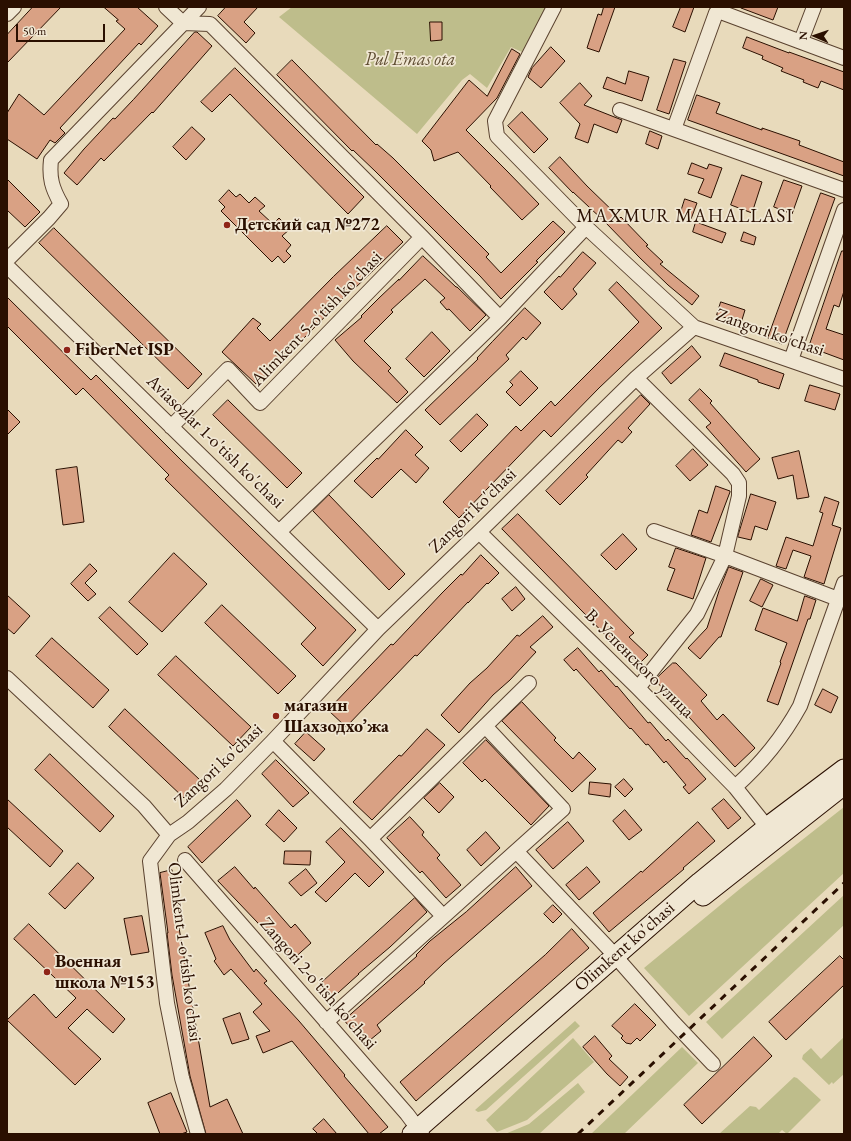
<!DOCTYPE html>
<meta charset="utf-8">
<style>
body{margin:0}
#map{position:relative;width:851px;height:1141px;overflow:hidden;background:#e8dabb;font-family:"EB Garamond",serif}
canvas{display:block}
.frame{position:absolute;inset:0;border:8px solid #2a0f00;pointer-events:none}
.north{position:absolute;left:795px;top:16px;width:40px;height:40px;-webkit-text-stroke:3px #f0e7d3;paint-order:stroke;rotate:272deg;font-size:11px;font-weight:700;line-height:16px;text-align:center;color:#2a0f00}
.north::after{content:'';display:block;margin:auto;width:14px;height:18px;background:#2a0f00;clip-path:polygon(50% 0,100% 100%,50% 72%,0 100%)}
.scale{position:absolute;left:16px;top:24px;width:89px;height:18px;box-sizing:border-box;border:2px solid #2a0f00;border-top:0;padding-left:5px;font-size:12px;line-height:14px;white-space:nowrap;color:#2a0f00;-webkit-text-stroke:3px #f0e7d3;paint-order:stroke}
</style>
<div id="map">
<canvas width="851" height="1141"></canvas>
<div class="frame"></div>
<div class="north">N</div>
<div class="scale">50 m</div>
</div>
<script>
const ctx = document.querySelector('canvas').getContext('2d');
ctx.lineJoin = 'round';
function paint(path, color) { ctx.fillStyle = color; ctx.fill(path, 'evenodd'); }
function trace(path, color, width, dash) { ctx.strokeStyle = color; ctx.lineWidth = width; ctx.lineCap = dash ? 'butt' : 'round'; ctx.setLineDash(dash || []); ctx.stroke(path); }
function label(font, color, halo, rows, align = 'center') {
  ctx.font = font + ' "EB Garamond",serif'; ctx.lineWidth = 3.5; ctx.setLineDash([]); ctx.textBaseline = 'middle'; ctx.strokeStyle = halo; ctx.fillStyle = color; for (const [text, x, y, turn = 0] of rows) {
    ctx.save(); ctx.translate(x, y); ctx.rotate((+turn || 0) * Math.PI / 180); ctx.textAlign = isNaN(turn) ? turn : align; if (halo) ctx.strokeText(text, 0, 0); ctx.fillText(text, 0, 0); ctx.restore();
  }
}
const green = new Path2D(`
 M292 7H546L522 52 511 47 487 88 470 74 462 80 417 134 279 17Z
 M844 807V873L689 1016 644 968 741 888Z
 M844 895V925L722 1039 706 1022Z
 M575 1021 580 1026 486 1110 478 1112 475 1110Z
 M844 1037V1074L833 1084 832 1082 829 1085 802 1059 803 1055 811 1048 821 1059Z
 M573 1038 594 1062 527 1120 497 1132 486 1120Z
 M682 1047 698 1063 624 1134H591Z
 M794 1077 797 1078 821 1100 787 1134 782 1130 778 1134H719L750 1106 756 1107 759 1110Z
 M578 1083 585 1092 539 1134H505L529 1124Z`);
const building = new Path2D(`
 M33 7H61L7 63V35Z
 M104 7H137L158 26 141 45 139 43 60 128 65 133 55 143 50 140 37 159 7 139V113L19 94 44 115 125 29 116 21 118 20Z
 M226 7H258L244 22 255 33 246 43 218 16Z
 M604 7H615L599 52 587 48 598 14 601 15Z
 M681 7H694L685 32 673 27Z
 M741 7H778L773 20 741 8Z
 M430 22H442V40L431 41Z
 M195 32H197L212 46 153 113 152 112 104 161 101 158 77 185 64 173 84 149 113 118 115 119 133 100Z
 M747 37 789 53V52L844 72V90L821 81 818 88 803 82 804 80 781 71 783 68 762 59 763 56 743 48Z
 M551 47 565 61 541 88 528 77 532 68Z
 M512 49 520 54 497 98 466 130 507 171 539 204 522 220 490 187 491 186 458 152 434 161 431 150 422 141 469 80 487 96Z
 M674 59 686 62 669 114 657 110Z
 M292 60 376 145 377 144 393 158 489 254 486 257 501 273 553 221 565 232 536 261 538 262 501 299 480 276 375 171 353 150 352 151 277 75Z
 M235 68 364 197 348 214 230 94 212 112 201 102Z
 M629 71 649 77 642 101 603 88 607 77 625 84Z
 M580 83 592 96 584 105 622 120 617 133 594 124 588 143 575 138 580 124 560 103Z
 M697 95 720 103 716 113 762 130V128L800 141 799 145 844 162V176L688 120Z
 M522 112 548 139 534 153 508 126Z
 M192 127 205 139 186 160 173 147Z
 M650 131 662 136 658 149 646 144Z
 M560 157 587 186 620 218 621 217 648 245 646 246 663 262 660 264 699 296 692 305 668 285 639 257 605 222 573 192V193L549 168Z
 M692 163 707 169 709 164 722 168 711 198 698 193 704 179 688 174Z
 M742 175 762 182 752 213 731 205Z
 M7 179 40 212 25 227 7 210Z
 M784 180 802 186 792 214 774 207Z
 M229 190 236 197 240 194 249 203 255 197 265 206 259 211 273 224 279 218 290 229 282 236 291 245 286 251 291 256 284 263 278 256 272 262 221 211 225 207 219 201Z
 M821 193 835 198 782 344 768 338Z
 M685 199 697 203 691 219 680 215Z
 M696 222 726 233 722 243 693 232Z
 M387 226 403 242 354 289 353 288 306 336 256 384 222 352 253 318 261 324 257 328 270 341 333 277Z
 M54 228 202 374 188 389 39 243Z
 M744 232 756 237 754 245 741 241Z
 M842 251H844V291L839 307 834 305 826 329 844 335V360L809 347Z
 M583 252 596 263 573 289 577 294 562 310 544 292 559 276 560 277Z
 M423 256 456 287H457L486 315 470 331 449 309 447 310 440 302 445 298 425 279 391 310 393 312 364 341 391 368 388 371 408 392 397 403 353 361 335 340 362 317 361 316 379 298 399 279V280Z
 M617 282 662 328 599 388 551 437 544 430 459 518 443 502 516 426 521 431 551 401 555 406 639 322 609 290Z
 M7 297 91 380 96 375 182 461 356 630 323 666 301 644 316 628 165 479 169 475 83 388 76 395 7 326Z
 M721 302 745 310 741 323 717 315Z
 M525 308 541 323 526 340 523 337 506 355 509 359 440 425 425 410 478 359 477 358 492 342Z
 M432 332 450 351 424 377 406 359Z
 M692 346 701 357 671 384 662 373Z
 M725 353 784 374 779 389 758 382V380L720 366Z
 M521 371 538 388 520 406 506 392 513 385 510 382Z
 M810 385 840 394 835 410 805 401Z
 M700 389 712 401 710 403 760 459 746 472 706 427 711 423 689 400Z
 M641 395 650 404 628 428 632 432 622 443 618 440 586 475 588 477 560 505 546 491Z
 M228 400 302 473 287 488 213 415Z
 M7 409 20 422 7 435Z
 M477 414 488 425 461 452 450 441Z
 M406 430 423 447 415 455 429 468 416 483 401 469 372 498 354 481 377 458 378 459Z
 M693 449 708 465 690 481 676 466Z
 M799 451 809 497 797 499 793 475 778 479 772 458Z
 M77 467 84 522 63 525 56 470Z
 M716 486 730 491V492L711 542 691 535 699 510 707 513Z
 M751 494 776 502 767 530 755 526 751 540 738 537Z
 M329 495 405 574 389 590 313 511Z
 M825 497 839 502 832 525 841 528 824 584 804 577 811 556 793 550 786 569 776 566 786 537 813 546 823 513 820 512Z
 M518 514 634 633 629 637 648 655 639 664 620 646 618 648 502 529Z
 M623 534 637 549 616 570 601 555Z
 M676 548 706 558 693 599 667 590 675 569 669 567Z
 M174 553 207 584 162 632 129 602Z
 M481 555 499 573 488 584 487 583 468 603V602L417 656 415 655 346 727 328 710 391 644 393 645 442 593 461 574 462 575Z
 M90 564 97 571 85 583 96 594 88 601 71 584Z
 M729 567 743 572 721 637H719L700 659 688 648 707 628 719 591Z
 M761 579 773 585 762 607 750 601Z
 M516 587 525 599 512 611 502 599Z
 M7 595 30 616 14 634 7 628Z
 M805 596 816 600 810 619H808L778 705 767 701 781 663 780 662 787 643 755 630 763 608 797 621Z
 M222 605 296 676 278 694 205 623Z
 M110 607 148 644 137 655 99 618Z
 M543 616 553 627 530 647 536 652 510 680 493 695 459 733 441 715 470 683 487 668 517 635 519 636Z
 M52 638 109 690 93 708 36 656Z
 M578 648 599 672 601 670 616 687 617 686 648 723 650 722 666 741 668 739 686 759 687 758 706 779 689 794 683 787 686 785 666 761 664 763 648 744 646 745 631 728 630 729 576 669 574 671 564 660Z
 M176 656 251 727 233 746 158 675Z
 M673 663H676L707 695 701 701 717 720 723 714 755 748 735 767 655 680Z
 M823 689 838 697 831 713 815 705Z
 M522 702 556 738 554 740 573 759 579 752 596 769 572 792 502 721Z
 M125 709 200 780 184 798 109 727Z
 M427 729 445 745 372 820 353 802 399 755 401 756Z
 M306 732 325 749 314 761 295 744Z
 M486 740 549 806 531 825 485 779 482 782 463 763Z
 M50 754 114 816 100 832 35 770Z
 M276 760 309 793 293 807 262 774Z
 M624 779 633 789 625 797 615 787Z
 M590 782 611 784 610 797 589 794Z
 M440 783 454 797 439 813 424 798Z
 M7 799 63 851 50 867 7 827Z
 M724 799 741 818 728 829 712 809Z
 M237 800 251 816 202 863 188 847Z
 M279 810 297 828 284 842 266 825Z
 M625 810 642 830 629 840 613 821Z
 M410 817 424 832 422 835 440 855 437 858 461 885 446 898 422 871 420 873 387 838Z
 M568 822 584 841 553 869 536 850Z
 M698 822 715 841 683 868 684 869 609 932 593 913 641 871 642 872Z
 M341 828 384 872 369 887 355 873 326 902 315 892 345 862 326 842Z
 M486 832 500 848 481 866 467 850Z
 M285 851H311L310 865 284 864Z
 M78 863 94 878 65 909 49 894Z
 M235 867 254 889 255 887 291 928 295 924 311 943 291 961 257 922 218 881Z
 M516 867 532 886 444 963 424 982 425 983 377 1025 381 1031 364 1045 344 1020 417 956 416 955 430 941 466 912Z
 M587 867 600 882 579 900 566 885Z
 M306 869 317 883 301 896 289 883Z
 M172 870 181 922H178L210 1107 227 1099 243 1134H206L190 1076 172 975 167 933H168L160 873Z
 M415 898 427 912 390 947 358 974H359L329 1001 317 987Z
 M553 905 562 914 553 923 544 914Z
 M142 916 149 952 131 955 124 919Z
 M29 924 125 1019 113 1033 87 1009 68 1028 101 1059 75 1085 7 1020 34 994 56 1018 76 998 14 939Z
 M223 926 230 940 254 972 256 969 267 981 264 983 299 1021 345 1075 344 1076 388 1127 379 1134H369L292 1041 263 1053 256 1036 270 1031 253 1012 262 1004 231 969 224 975 214 961 216 959 205 933Z
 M572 929 589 948 416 1101 400 1082 545 955Z
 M840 956 844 960V985L786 1040 769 1022Z
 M635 1004 656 1025 640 1041 637 1038 631 1044 626 1043 621 1038 623 1036 612 1026Z
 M240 1013 249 1039 232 1044 223 1019Z
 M595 1036 612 1056 609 1059 628 1077 620 1086 607 1074 583 1047Z
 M754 1037 772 1056 702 1124 684 1105Z
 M171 1093 187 1132 181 1134H160L148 1103Z
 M324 1119 337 1134H318L313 1129Z`);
const minor = new Path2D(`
 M166 7 183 23 210 24 422 237 500 318
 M554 7 495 121 497 136 586 227 694 327 844 379
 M7 14 14 7
 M801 41 814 7
 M620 110 844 190
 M674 129 716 13 718 11 844 58
 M7 260 49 218 61 204C52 188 49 178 51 160L199 7
 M7 266 378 629
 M791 360 844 210
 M636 378 733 474 739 483V496L725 556 697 614 638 688
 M171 427 228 369 260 403 422 237
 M654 531 725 556 838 599
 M279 532 500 318 586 227
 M479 532 638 688 735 787 767 827
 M7 678 144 806 169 835
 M273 741 370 839 443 916
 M735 787C761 764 783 737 800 706L844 583
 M370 839 529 683
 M517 852 608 948 674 1023 713 1064
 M185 860 407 1114 422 1134
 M326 1022 563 809 485 726
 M198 1134 182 1078 167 1003 150 861 169 835 188 822 226 789 273 741 378 629 479 532 636 378 694 327`);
const secondary = new Path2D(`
 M703 896 844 785
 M412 1134 700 882 767 827 844 769`);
const rail = new Path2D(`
 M578 1134 844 883`);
const markers = [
 [227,225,4,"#8f2418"],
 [67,350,4,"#8f2418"],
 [276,716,4,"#8f2418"],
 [47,972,4,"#8f2418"]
];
const parkNames = [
 ["Pul Emas ota",410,60]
];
const poiNames = [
 ["Детский сад №272",235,225],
 ["FiberNet ISP",75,350],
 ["магазин",284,706],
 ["Шахзодхо’жа",284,727],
 ["Военная",55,962],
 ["школа №153",55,983]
];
const streetNames = [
 ["Alimkent 5-o'tish ko'chasi",317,319,-46],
 ["Zangori ko'chasi",770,333,19],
 ["Aviasozlar 1-o'tish ko'chasi",215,442,44],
 ["Zangori ko'chasi",473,511,-44],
 ["В. Успенского улица",639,664,45],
 ["Zangori ko'chasi",219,766,-43],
 ["Olimkent ko'chasi",625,947,-41],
 ["Olimkent 1-o'tish ko'chasi",184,952,83],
 ["Zangori 2-o'tish ko'chasi",318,984,49]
];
const neighbourhoodNames = [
 ["MAXMUR MAHALLASI",685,217]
];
paint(green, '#bebd8b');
paint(building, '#d9a184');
trace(building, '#2a0f00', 1);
trace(minor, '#5a422f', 16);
trace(secondary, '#2a0f00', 21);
trace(minor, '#f0e7d3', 14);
trace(secondary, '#f0e7d3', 19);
trace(rail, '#2a0f00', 3, [7, 7]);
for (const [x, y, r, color] of markers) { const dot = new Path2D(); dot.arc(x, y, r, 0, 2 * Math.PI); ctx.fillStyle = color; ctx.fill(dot); trace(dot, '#f0e7d3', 1.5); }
label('italic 18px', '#5e4c31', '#f0e7d3', parkNames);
label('bold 18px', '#2a0f00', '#f0e7d3', poiNames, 'left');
label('18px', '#2a0f00', '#f0e7d3', streetNames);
ctx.letterSpacing = '1px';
label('19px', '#2a0f00', '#f0e7d3', neighbourhoodNames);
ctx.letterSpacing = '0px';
</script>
